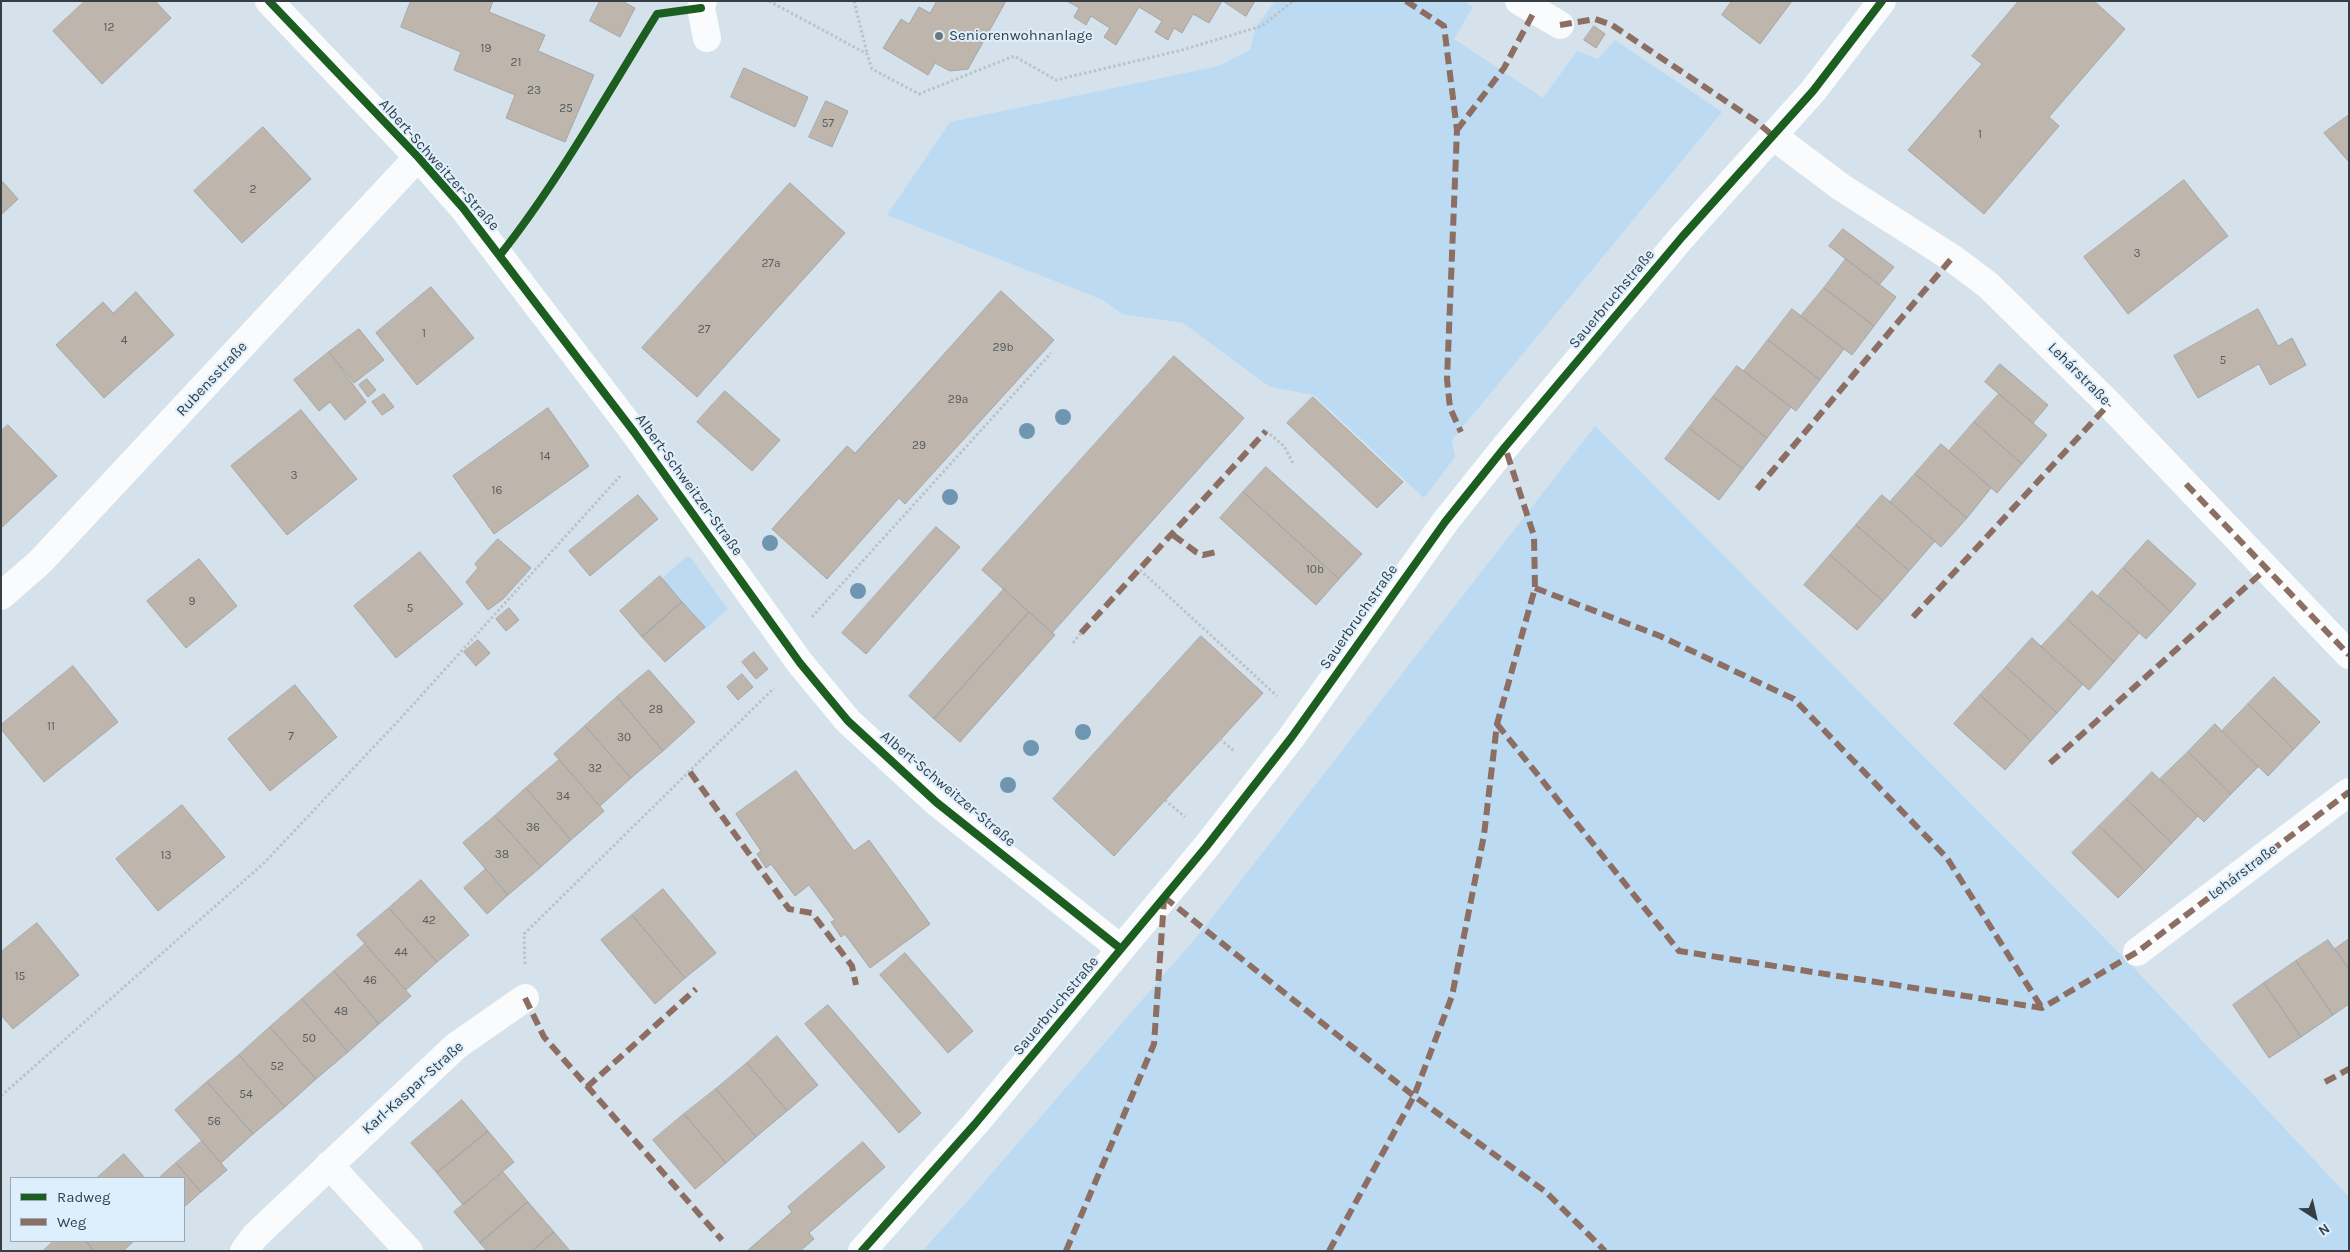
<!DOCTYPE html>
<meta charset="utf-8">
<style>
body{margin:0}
#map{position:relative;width:2350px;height:1252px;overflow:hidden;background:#d5e2eb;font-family:Karla,sans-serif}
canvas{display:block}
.frame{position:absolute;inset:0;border:2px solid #353e45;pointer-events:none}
.legend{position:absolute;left:10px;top:1177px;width:175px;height:65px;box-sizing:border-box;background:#ddeffd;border:1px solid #9aa8b3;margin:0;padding:6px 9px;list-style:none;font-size:15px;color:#353e45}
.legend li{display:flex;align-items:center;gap:10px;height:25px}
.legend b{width:25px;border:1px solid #9aa8b3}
.north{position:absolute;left:2290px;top:1192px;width:50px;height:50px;-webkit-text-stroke:4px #ddeffd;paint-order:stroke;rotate:145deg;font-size:14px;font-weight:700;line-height:20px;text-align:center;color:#353e45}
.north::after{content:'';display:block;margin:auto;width:18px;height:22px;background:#353e45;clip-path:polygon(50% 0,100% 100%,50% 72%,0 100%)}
</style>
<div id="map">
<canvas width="2350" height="1252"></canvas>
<div class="frame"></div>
<ul class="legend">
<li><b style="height:6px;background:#1b5e20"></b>Radweg</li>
<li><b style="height:6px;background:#8d6e63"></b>Weg</li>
</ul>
<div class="north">N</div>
</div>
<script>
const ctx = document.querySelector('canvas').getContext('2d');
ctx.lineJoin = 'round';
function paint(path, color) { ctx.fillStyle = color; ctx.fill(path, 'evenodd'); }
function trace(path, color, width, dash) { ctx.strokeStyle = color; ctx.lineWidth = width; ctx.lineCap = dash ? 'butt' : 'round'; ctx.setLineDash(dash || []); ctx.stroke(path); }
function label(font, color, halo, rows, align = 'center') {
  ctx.font = font + ' Karla,sans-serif'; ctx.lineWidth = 4; ctx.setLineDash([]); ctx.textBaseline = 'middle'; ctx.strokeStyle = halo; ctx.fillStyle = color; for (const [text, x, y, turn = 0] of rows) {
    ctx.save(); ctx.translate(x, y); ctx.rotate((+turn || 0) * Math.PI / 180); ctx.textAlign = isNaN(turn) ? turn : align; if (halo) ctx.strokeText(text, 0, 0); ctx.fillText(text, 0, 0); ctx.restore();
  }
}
const green = new Path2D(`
 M1275 1H1464L1473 7 1454 39 1543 98 1577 51 1598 59 1615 40 1722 112 1452 440 1455 457 1424 498 1314 395 1270 387 1183 323 1122 314 1103 300 887 215 950 122 1219 66 1250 50 1256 27Z
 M1595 426 2135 969 2349 1197V1251H922L966 1203 1200 933Z
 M687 556 690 557 728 609 703 631 660 580Z`);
const building = new Path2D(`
 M85 1H155L171 18 102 84 53 31Z
 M411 1H493L489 12 545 35 538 51 594 75 565 142 506 118 515 95 454 70 461 52 401 27Z
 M600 1H622L635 8 620 37 590 21Z
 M937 1H1006L968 69 950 71 935 63 928 75 883 48 901 19 909 24 919 7 930 13Z
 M1067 1H1222L1209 23 1193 14 1182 33 1174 28 1168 40 1155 32 1162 21 1139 7 1116 45 1104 37 1110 28 1091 16 1086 25 1074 17 1079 8Z
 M1223 1H1255L1246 16Z
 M1732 1H1792L1760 44 1722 15Z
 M2019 1H2094L2125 29 2049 117 2059 126 1984 214 1908 150 1982 64 1972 56Z
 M1594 26 1605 34 1596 48 1584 40Z
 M744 68 808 97 795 127 731 97Z
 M826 101 848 111 832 147 809 137Z
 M2349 115V162L2324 133Z
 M263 127 311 179 242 243 194 191Z
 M1 180 18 199 1 215Z
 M2184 180 2228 236 2128 314 2084 257Z
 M790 183 845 233 697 397 642 348Z
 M1843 229 1894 267 1879 285 1829 246Z
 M1846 259 1896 297 1874 326 1824 288Z
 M431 287 474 338 417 385 376 333Z
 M1824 288 1874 326 1852 355 1801 316Z
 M1001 291 1054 340 905 504 899 498 827 579 772 529 847 446 855 453Z
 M136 292 174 335 104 398 56 345 103 302 113 313Z
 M1792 309 1844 349 1820 380 1768 340Z
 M2258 309 2278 346 2292 338 2306 365 2270 385 2259 364 2198 398 2174 356Z
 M359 329 384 360 354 383 329 352Z
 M1768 340 1820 380 1796 411 1744 371Z
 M329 352 366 402 345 420 330 402 319 411 294 380Z
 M1174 356 1244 418 1052 633 982 570Z
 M2000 364 2048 405 2033 423 1985 382Z
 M1737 366 1791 407 1767 438 1713 397Z
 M367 379 376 390 368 397 359 385Z
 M725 391 780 440 752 471 697 422Z
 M384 394 394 407 382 415 372 402Z
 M1999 394 2047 435 2022 464 1974 422Z
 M1313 397 1403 482 1377 508 1287 423Z
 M1713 397 1767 438 1743 469 1689 428Z
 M548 408 589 466 494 534 453 476Z
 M301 410 357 479 287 535 231 466Z
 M1974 422 2022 464 1997 493 1949 451Z
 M8 425 57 476 1 528V431Z
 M1689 428 1743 469 1719 500 1665 459Z
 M1941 444 1991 488 1967 518 1915 474Z
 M1266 467 1362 554 1339 579 1243 492Z
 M1915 474 1967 518 1941 547 1890 502Z
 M1243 492 1339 579 1316 605 1220 518Z
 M638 495 658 519 590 576 569 551Z
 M1882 495 1935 541 1909 571 1856 525Z
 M1856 525 1909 571 1883 601 1830 555Z
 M936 527 960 547 866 654 842 633Z
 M498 539 531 568 503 599 488 610 466 582 478 568 475 564Z
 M2148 540 2196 584 2171 612 2123 568Z
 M420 552 463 604 396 658 354 606Z
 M1830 555 1883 601 1857 630 1804 585Z
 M199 559 237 606 186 648 147 601Z
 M2123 568 2171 612 2146 639 2098 596Z
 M660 576 682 602 642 637 620 611Z
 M1004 589 1029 612 934 719 909 696Z
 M2092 591 2139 633 2114 662 2067 619Z
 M682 602 705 627 665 662 642 637Z
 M509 608 519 620 506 631 496 619Z
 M1029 612 1055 635 960 742 934 719Z
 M2067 619 2114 662 2089 690 2041 647Z
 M1201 636 1263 693 1114 856 1053 799Z
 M2032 638 2083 684 2057 713 2006 667Z
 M478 640 490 653 476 666 464 652Z
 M754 652 768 669 756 679 742 662Z
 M73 666 118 722 44 782 1 729V725Z
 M2006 667 2057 713 2031 741 1980 695Z
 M649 670 695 722 663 751 617 697Z
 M742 674 753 687 738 700 727 687Z
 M2274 677 2320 722 2294 749 2248 704Z
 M295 685 337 737 270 791 228 739Z
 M1980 695 2031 741 2005 770 1954 724Z
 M617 697 663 751 631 778 585 726Z
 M2248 704 2294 749 2268 776 2222 731Z
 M2215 724 2258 767 2231 794 2188 752Z
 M585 726 631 778 600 806 554 754Z
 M2188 752 2231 794 2204 822 2160 779Z
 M559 760 604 811 571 840 526 788Z
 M796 771 854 851 869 840 930 924 870 968 845 934 841 937 831 922 835 920 809 885 795 896 771 864 766 868 757 854 761 851 736 814Z
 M2152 772 2198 816 2172 843 2126 799Z
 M526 788 571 840 541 867 495 816Z
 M2126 799 2172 843 2145 871 2099 826Z
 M182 805 225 857 158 911 116 859Z
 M495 816 541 867 508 895 463 843Z
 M2099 826 2145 871 2118 898 2072 853Z
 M486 869 508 895 487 914 464 888Z
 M421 880 469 935 437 962 389 908Z
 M663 889 716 953 685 978 632 915Z
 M389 908 437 962 406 990 357 935Z
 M632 915 685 978 655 1004 601 940Z
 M37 923 79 975 13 1029 1 1015V952Z
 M2349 939V969L2335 949Z
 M2328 940 2349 969V1004L2333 1015 2296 961Z
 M365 944 411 996 379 1024 334 971Z
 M905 953 973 1031 948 1053 880 975Z
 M2296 961 2333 1015 2301 1037 2264 983Z
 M334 971 379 1024 348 1052 302 999Z
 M2264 983 2301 1037 2269 1058 2233 1005Z
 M302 999 348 1052 316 1079 270 1027Z
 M828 1005 921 1113 899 1133 805 1024Z
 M270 1027 316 1079 285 1107 239 1055Z
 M777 1036 818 1085 787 1111 747 1063Z
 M239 1055 285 1107 253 1134 207 1082Z
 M747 1063 787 1111 756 1137 716 1089Z
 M207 1082 253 1134 221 1163 175 1110Z
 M716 1089 756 1137 726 1163 684 1114Z
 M462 1100 488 1131 437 1173 411 1143Z
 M684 1114 726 1163 695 1189 653 1140Z
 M488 1131 514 1162 463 1205 437 1173Z
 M202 1141 227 1170 201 1192 176 1163Z
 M863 1142 885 1167 809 1233 814 1239 800 1251H747L792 1212 788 1207Z
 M124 1154 145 1178H97Z
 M176 1163 201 1192 184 1207V1178H159Z
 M503 1172 528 1202 480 1243 454 1212Z
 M528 1202 554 1232 532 1251H487L480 1243Z
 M554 1232 570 1251H532Z
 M54 1241H86L94 1251H43Z
 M86 1241H134L123 1251H94Z`);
const path = new Path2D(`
 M769 1 867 54 872 69 919 94 1014 56 1056 80 1182 50 1262 26 1293 1
 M854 1 867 53
 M1266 431 1284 446 1294 465
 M1140 570 1277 696
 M812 617 1051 353
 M1073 643 1081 633
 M1220 739 1234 751
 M1165 800 1185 817
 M525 964 524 934 774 688
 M1 1096 264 863 400 719 622 474`);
const minor = new Path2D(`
 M269 1 418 157 463 208 634 432 800 663 848 721 936 802 1121 949
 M703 1 701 8 707 38
 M1519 1 1560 25
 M1773 136 1841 187 1952 258 1988 285 2109 404 2349 655
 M1 596 40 562 418 157
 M2137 952 2349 792
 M329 1165 409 1251
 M244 1251 255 1236 456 1046 525 998`);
const tertiary = new Path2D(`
 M862 1251 975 1124 1206 847 1291 738 1445 522 1505 447 1682 237 1813 91 1882 1`);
const quiet = new Path2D(`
 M1406 1 1444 26 1457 130 1447 379 1450 408 1461 432
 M1560 25 1595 19 1612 25 1757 122 1773 136
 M1457 130 1504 68 1535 10
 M2186 484 2349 655
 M1757 489 1952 258
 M1173 535 1196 552 1203 555 1220 551
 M1535 588 1660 636 1794 699 1947 858 2042 1008
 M1913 617 2109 404
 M1081 633 1266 431
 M1497 724 1679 951 2042 1008 2137 952 2349 792
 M2050 763 2267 568
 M690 772 789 909 812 913 852 966 856 985
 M1164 897 1414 1096 1546 1192 1605 1251
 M525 998 544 1037 722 1240
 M2325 1082 2349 1069
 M587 1087 696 989
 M1066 1251 1154 1044 1164 900
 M1329 1251 1414 1096 1452 996 1484 835 1497 724 1535 588 1534 536 1505 447`);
const cycleway = new Path2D(`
 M269 1 418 157 463 208 634 432 800 663 848 721 936 802 1121 949
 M500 255C558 182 607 94 657 14L701 8
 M862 1251 975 1124 1206 847 1291 738 1445 522 1505 447 1682 237 1813 91 1882 1`);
const trees = [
 [1063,417],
 [1027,431],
 [950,497],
 [770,543],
 [858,591],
 [1083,732],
 [1031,748],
 [1008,785]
];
const markers = [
 [939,36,5,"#6d777f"]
];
const numberNames = [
 ["12",109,28],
 ["19",486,49],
 ["21",516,63],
 ["23",534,91],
 ["25",566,109],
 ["57",828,124],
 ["1",1980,135],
 ["2",253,190],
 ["3",2137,254],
 ["27a",771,264],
 ["27",704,330],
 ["1",424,334],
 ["4",124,341],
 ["29b",1003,348],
 ["5",2223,361],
 ["29a",958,400],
 ["29",919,446],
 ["14",545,457],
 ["3",294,476],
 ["16",497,491],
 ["10b",1315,570],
 ["9",192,602],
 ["5",410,609],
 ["28",656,710],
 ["11",51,727],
 ["7",291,737],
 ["30",624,738],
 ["32",595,769],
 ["34",563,797],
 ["36",533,828],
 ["38",502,855],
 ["13",166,856],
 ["42",429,921],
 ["44",401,953],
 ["15",20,977],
 ["46",370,981],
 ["48",341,1012],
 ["50",309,1039],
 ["52",277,1067],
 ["54",246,1095],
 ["56",214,1122]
];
const poiNames = [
 ["Seniorenwohnanlage",949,36]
];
const streetNames = [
 ["Albert-Schweitzer-Straße",439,165,48],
 ["Sauerbruchstraße",1612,299,-50],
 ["Lehárstraße",2079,374,45],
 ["Rubensstraße",212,379,-47],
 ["Albert-Schweitzer-Straße",689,485,54],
 ["Sauerbruchstraße",1359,617,-55],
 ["Albert-Schweitzer-Straße",948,789,40],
 ["Lehárstraße",2243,872,-37],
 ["Sauerbruchstraße",1056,1006,-50],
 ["Karl-Kaspar-Straße",413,1088,-42]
];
paint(green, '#bcdbf3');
paint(building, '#beb5ac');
trace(building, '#a4a6a7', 1);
trace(path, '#bdc2c6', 3, [2.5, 2.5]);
trace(minor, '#f9fbfc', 28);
trace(tertiary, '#f9fbfc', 28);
trace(quiet, '#8d6e63', 6, [12, 6]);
trace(cycleway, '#1b5e20', 8);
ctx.fillStyle = '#6e96b1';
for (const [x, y] of trees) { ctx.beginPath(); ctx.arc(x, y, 8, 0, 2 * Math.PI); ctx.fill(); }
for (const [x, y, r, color] of markers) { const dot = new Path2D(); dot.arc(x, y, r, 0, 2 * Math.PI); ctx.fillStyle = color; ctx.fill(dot); trace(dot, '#ddeffd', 2); }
label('12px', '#575c5f', null, numberNames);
label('15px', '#353e45', '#ddeffd', poiNames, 'left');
label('15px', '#353e45', '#ddeffd', streetNames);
</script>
